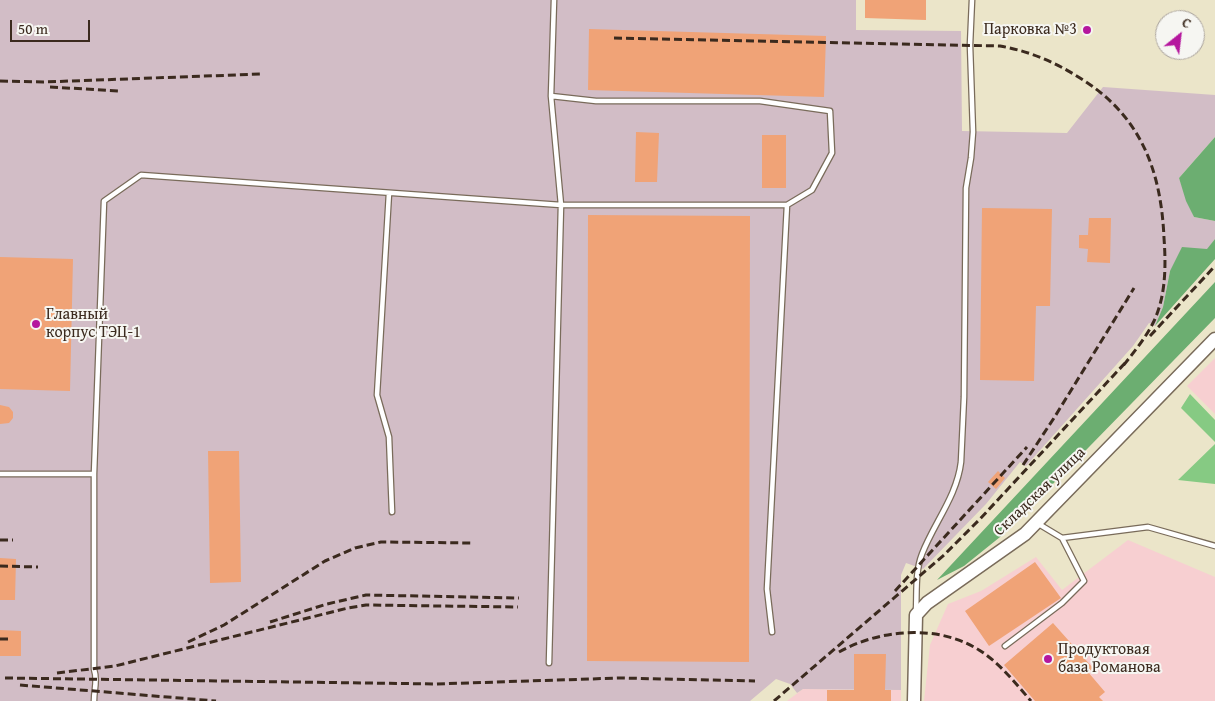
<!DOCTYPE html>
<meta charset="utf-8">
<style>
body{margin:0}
#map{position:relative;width:1215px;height:701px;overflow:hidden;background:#ebe5c9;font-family:"Gentium Book Plus",serif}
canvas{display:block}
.north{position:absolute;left:1155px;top:10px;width:50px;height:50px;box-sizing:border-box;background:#f6f6f2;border:1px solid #aba49d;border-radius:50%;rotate:29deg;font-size:14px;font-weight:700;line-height:20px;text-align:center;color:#3b2a1e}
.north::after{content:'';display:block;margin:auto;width:18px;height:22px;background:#b5179e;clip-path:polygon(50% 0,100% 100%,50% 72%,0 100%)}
.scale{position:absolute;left:10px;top:20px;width:80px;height:22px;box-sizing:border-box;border:2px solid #3b2a1e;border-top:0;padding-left:6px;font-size:15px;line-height:18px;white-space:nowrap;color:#3b2a1e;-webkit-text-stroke:4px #f6f6f2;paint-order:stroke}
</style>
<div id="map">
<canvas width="1215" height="701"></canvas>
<div class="north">С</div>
<div class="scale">50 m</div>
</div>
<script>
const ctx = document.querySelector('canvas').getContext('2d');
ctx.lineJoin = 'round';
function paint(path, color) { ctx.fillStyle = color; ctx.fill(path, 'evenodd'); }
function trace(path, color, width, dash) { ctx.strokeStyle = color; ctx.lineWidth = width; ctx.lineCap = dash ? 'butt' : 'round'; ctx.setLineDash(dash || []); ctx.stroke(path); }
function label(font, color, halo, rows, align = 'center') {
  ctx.font = font + ' "Gentium Book Plus",serif'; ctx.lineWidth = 4; ctx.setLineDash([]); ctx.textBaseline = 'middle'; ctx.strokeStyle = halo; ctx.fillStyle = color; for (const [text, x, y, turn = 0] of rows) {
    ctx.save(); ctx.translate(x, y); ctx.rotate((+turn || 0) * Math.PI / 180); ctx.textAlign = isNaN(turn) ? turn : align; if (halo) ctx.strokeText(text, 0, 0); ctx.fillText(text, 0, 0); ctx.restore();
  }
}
const built = new Path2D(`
 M1215 358V414L1187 386Z
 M1128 540 1215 577V701H924L930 645 948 604 981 591 1036 557 1062 590Z
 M803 689 901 690V701H787Z`);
const industrial = new Path2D(`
 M0 0H856V30L961 31 962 131 1067 133 1103 87 1215 95V137L1179 178 1194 217 1215 221V239L1208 249 1170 271 1163 307 1155 326 1149 323 1133 346 1026 466 1020 462 986 504 923 569 906 563 901 575V690L803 689 797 693 790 684 776 679 750 701H0Z`);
const green = new Path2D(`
 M1190 394 1215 420V442L1181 408Z
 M1215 444V484L1178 480Z`);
const forest = new Path2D(`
 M1215 137V221L1194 217 1186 201 1179 178Z
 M1215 239V259L1155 326 1163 307 1170 271 1182 247 1207 249Z
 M1215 282V318L1005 533 964 566 937 580Z`);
const building = new Path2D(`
 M865 0H926V20L865 18Z
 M589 29 826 36 824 97 588 90Z
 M636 132 659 133 657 182H635Z
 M762 135H786V188H762Z
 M982 208 1052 209 1050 306H1036L1034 381 980 380Z
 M588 215 750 216 749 662 587 661Z
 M1089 218H1111L1110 263 1087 262 1088 249 1079 248V235H1088Z
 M0 257 73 259 70 391 0 389Z
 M0 405 9 407 13 412V418L9 423 0 424Z
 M208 451H239L241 582 210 583Z
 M998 471 1005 478 996 489 988 482Z
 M0 558 16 559 15 600H0Z
 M1035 562 1061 598 989 646 965 611Z
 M1053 623 1093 668 1088 672 1105 692 1099 697 1103 701H1035L1004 665Z
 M0 630 21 631V656H0Z
 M854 654H886L885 690H891V701H827V690H854Z`);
const lane = new Path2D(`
 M551 96 596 101H760L830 111 832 153 812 190 787 205
 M389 193 377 395 389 437 392 512
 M0 474H94
 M1037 523 1062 538 1148 527 1215 546
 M916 611C917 592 915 572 922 554 934 523 957 496 961 462L964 397 966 188 971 158 973 132 970 45 972 0
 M1005 646 1062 603 1084 581 1062 538
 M549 663 561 205 551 96 554 0
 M94 701C94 688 98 681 94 669V474L104 201 141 175 561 205H787L767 589 772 632`);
const secondary = new Path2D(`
 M914 701 916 615 927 603 1025 534 1215 339`);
const rail = new Path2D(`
 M614 38 1000 46C1029 51 1055 62 1080 78 1140 115 1161 169 1164 238 1166 266 1166 297 1153 323 1145 339 1133 353 1123 366
 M0 81 43 82 262 74
 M50 87 120 91
 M1150 336 1215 266
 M1023 465 1054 418 1134 288
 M0 540H13
 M0 566 38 567
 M895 591 1027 447
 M270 622 327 604 366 595 519 598
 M0 639H11
 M188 642 224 625 325 561 355 548 381 542 473 543
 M839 652C880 629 938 624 979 650 1000 663 1015 683 1031 701
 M57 673 115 666 348 608 366 605 518 607
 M5 678 436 684 620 678 755 681
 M20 685 216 701
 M774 701 944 555 980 519 1126 362`);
const markers = [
 [1087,30,5,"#b5179e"],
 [36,324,5,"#b5179e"],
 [1048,659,5,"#b5179e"]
];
const poiNames = [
 ["Парковка №3",1077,30,"right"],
 ["Главный",46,315],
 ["корпус ТЭЦ-1",46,333],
 ["Продуктовая",1058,650],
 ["база Романова",1058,668]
];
const streetNames = [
 ["Складская улица",1040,492,-44]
];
paint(built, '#f7cfd1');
paint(industrial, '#d2bdc6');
paint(green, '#86ca83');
paint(forest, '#6cae71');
paint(building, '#f0a377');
trace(lane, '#796b5a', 7);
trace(secondary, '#796b5a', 15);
trace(lane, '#fff', 4.5);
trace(secondary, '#fff', 12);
trace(rail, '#3b2a1e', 3, [8, 4]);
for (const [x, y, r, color] of markers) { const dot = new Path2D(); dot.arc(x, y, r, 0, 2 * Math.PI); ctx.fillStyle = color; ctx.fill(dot); trace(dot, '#f6f6f2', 2); }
label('16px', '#3b2a1e', '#f6f6f2', poiNames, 'left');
label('16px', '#3b2a1e', '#f6f6f2', streetNames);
</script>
